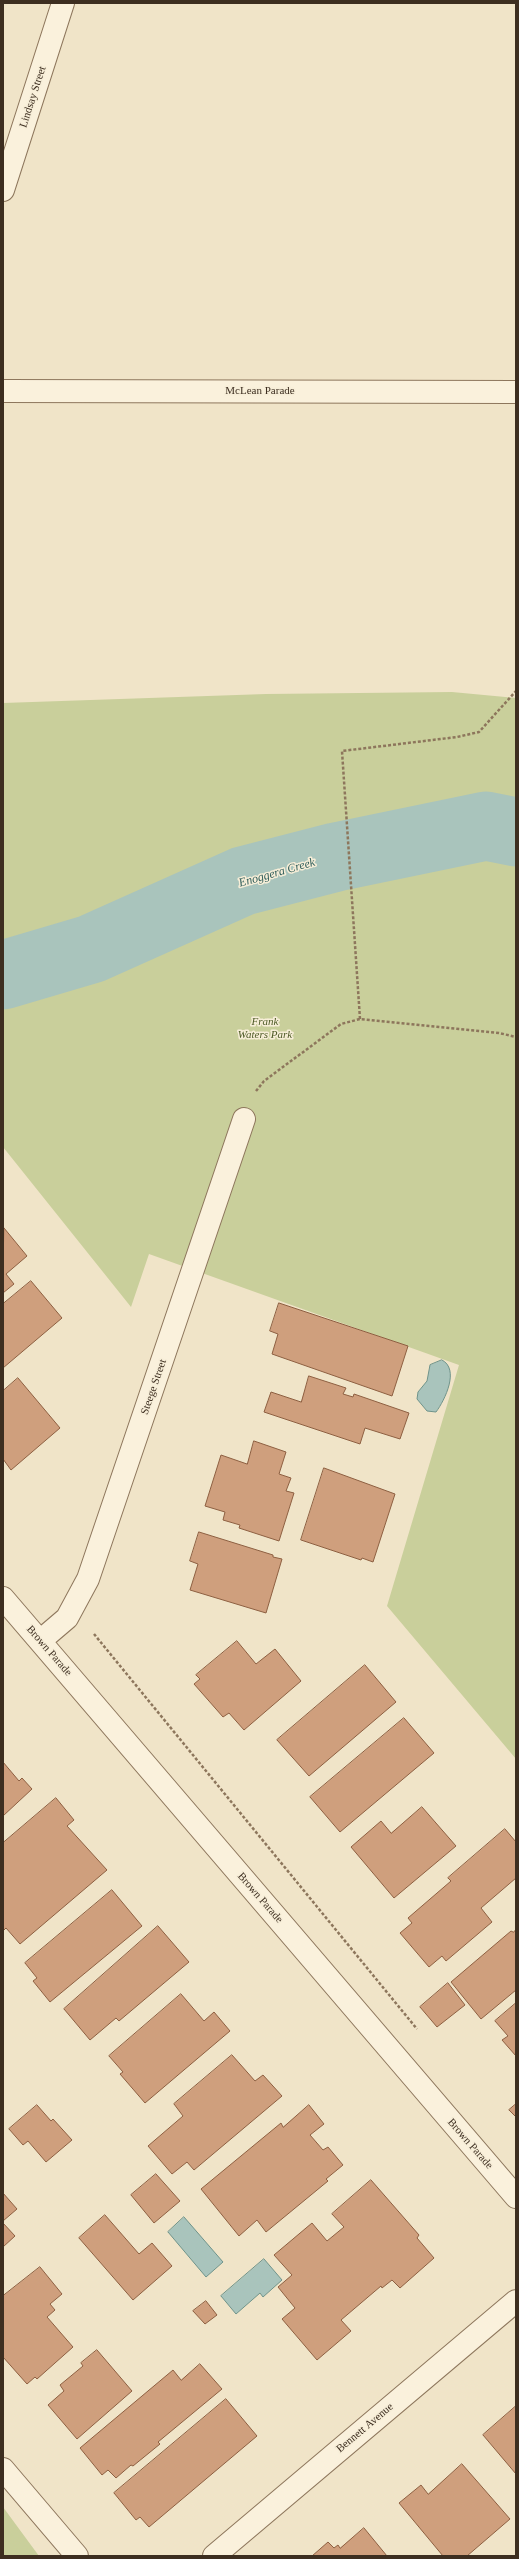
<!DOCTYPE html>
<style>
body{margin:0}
#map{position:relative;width:519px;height:2559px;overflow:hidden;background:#f0e4c8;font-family:Georgia,serif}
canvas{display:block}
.frame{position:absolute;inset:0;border:4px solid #3d2e20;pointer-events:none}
</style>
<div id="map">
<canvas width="519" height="2559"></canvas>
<div class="frame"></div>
</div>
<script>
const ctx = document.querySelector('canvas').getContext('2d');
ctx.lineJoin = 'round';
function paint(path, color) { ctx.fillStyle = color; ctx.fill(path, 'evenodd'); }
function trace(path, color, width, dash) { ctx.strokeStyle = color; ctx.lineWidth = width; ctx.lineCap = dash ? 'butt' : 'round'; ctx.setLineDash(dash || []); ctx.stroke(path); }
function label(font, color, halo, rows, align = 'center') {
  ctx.font = font + ' Georgia,serif'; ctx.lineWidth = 3; ctx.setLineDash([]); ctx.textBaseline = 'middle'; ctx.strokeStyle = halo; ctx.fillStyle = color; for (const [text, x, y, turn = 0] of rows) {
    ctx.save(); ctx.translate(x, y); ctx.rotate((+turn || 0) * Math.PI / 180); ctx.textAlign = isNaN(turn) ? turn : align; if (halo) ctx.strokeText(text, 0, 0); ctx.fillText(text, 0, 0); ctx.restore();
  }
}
const green = new Path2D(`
 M452 692 516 698V1759L387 1606 459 1365 149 1254 131 1307 3 1147V703L266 694Z
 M3 2507 39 2556H3Z`);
const water = new Path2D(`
 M442 1360C460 1369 445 1400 436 1412L427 1411 417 1399 418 1392 427 1381 430 1365Z
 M184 2217 223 2262 206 2277 168 2232Z
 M264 2259 282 2280 263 2297 260 2293 236 2314 221 2296Z`);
const river = new Path2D(`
 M3 975 91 949 243 881 336 857 486 826 516 832`);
const building = new Path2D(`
 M4 1228 27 1256 6 1274 14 1284 3 1293Z
 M31 1281 62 1318 3 1368V1304Z
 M279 1303 408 1346 392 1396 272 1354 278 1334 270 1331Z
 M309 1376 346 1388 343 1394 353 1397 354 1394 409 1413 400 1439 365 1428 360 1444 264 1412 271 1392 301 1402Z
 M18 1378 60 1428 11 1470 3 1459V1391Z
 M254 1441 286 1452 279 1474 291 1478 286 1491 294 1493 279 1541 239 1528 240 1525 223 1520 225 1512 205 1506 221 1455 247 1464Z
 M324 1468 395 1494 373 1562 362 1558 361 1560 301 1540Z
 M199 1532 273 1555V1557L282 1559 266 1613 190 1590 198 1564 190 1561Z
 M237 1641 256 1664 275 1649 301 1681 244 1730 229 1713 223 1717 194 1684 200 1679 196 1675Z
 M365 1665 396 1702 309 1776 277 1740Z
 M404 1718 434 1753 340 1832 310 1797Z
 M3 1762 19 1781 22 1778 32 1789 3 1816Z
 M56 1798 74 1820 67 1826 107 1870 20 1944 6 1928 3 1931V1843Z
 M422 1807 456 1846 394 1898 351 1847 381 1821 391 1833Z
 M505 1829 516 1842V1878L481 1908 492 1922 446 1961 442 1956 429 1967 400 1933 412 1923 408 1918 451 1881 448 1878Z
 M112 1890 142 1926 50 2002 33 1981 37 1978 25 1963Z
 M158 1926 189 1962 119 2021 116 2018 90 2040 64 2009Z
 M516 1930V1990L481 2019 451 1982 511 1931 513 1932Z
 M448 1983 465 2005 437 2027 420 2007Z
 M181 1994 204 2021 214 2012 230 2031 145 2103 120 2074 123 2072 109 2056Z
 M516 2003V2056L502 2040 508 2036 495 2021Z
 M232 2055 255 2081 263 2075 282 2096 194 2170 187 2162 172 2174 148 2146 183 2116 174 2104Z
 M516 2104V2117L509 2110Z
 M37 2105 51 2121 53 2119 72 2140 46 2162 28 2141 23 2145 9 2129Z
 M309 2105 324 2124 310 2135 323 2150 328 2147 343 2165 326 2179 328 2181 266 2232 257 2220 239 2236 201 2189 281 2123 283 2127Z
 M156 2174 180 2201 154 2223 131 2195Z
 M371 2180 419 2235 417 2238 434 2258 400 2288 392 2280 382 2288 381 2286 341 2320 351 2331 317 2360 282 2319 295 2308 278 2287 292 2275 274 2255 312 2223 327 2241 344 2227 332 2214Z
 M3 2193 17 2209 3 2221Z
 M105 2215 139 2254 152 2243 172 2266 133 2300 79 2238Z
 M3 2223 15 2236 3 2247Z
 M40 2267 62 2294 50 2304 55 2310 47 2317 73 2347 37 2379 35 2377 27 2384 3 2357V2296Z
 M206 2301 217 2315 205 2324 193 2311Z
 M97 2350 132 2391 77 2439 48 2405 64 2391 60 2385 83 2366 81 2363Z
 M200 2364 222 2389 158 2442 160 2444 133 2466 131 2465 116 2478 108 2470 102 2475 80 2448 173 2370 181 2380Z
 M226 2399 257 2436 149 2527 140 2517 136 2520 114 2493Z
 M516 2406V2474L483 2435Z
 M462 2464 510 2519 467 2556H443L399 2503 421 2485 428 2494Z
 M364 2528 387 2556H312L328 2542 334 2548 338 2545 340 2548Z`);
const path = new Path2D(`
 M360 1019 342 751 457 737 479 732 516 691
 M256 1091 264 1081 341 1024 360 1019 499 1033 516 1037
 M94 1634 417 2029`);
const street = new Path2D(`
 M3 190 63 3
 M3 391 516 392
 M3 1598 516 2197
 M40 1641 67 1618 88 1579 244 1119
 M3 2469 77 2556
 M214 2556 516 2301`);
const streetNames = [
 ["Lindsay Street",33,97,-72],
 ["McLean Parade",260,391],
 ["Steege Street",154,1387,-71],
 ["Brown Parade",49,1651,49],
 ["Brown Parade",260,1898,49],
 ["Brown Parade",470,2144,49],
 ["Bennett Avenue",365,2428,-40]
];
const parkNames = [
 ["Frank",265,1022],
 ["Waters Park",265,1035]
];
const waterNames = [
 ["Enoggera Creek",277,873,-16]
];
paint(green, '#c9cf9b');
paint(water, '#a9c4bc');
trace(water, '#6f938a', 1);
trace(river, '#a9c4bc', 69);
paint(building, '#cf9f7d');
trace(building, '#8d5f41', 1);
trace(street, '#8d765c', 24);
trace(path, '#8d765c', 2.5, [3, 2]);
trace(street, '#faf1dc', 22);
label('11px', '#3d2e20', '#f7eed8', streetNames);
label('italic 11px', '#4d5a26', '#f7eed8', parkNames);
label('italic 12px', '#2f5d5a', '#f7eed8', waterNames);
</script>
